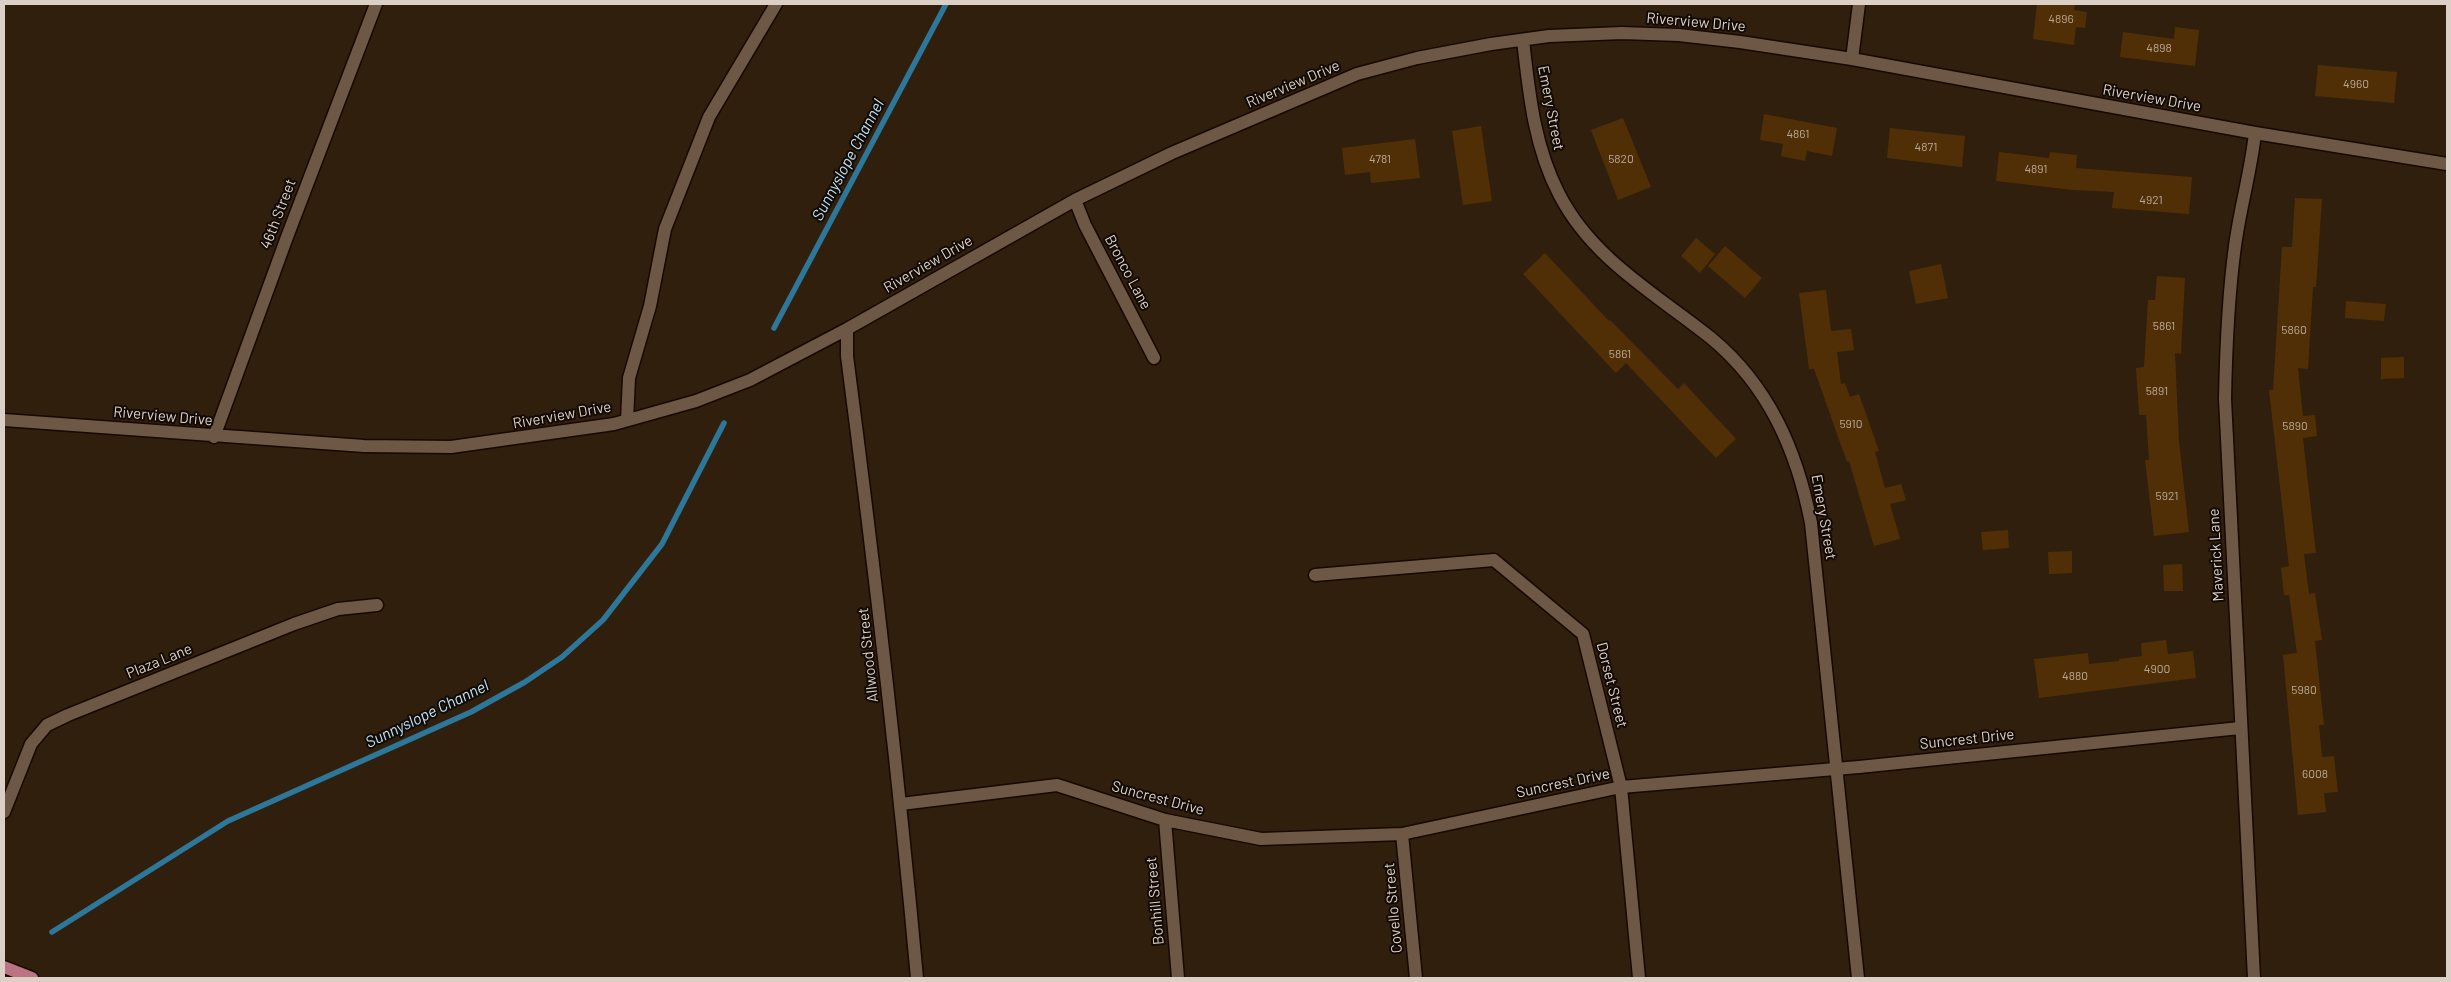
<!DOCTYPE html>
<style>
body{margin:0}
#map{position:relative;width:2451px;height:982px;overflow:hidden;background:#301f0d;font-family:Barlow,sans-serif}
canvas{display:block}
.frame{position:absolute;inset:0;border:5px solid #dcd0c6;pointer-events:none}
</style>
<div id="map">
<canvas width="2451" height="982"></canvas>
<div class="frame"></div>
</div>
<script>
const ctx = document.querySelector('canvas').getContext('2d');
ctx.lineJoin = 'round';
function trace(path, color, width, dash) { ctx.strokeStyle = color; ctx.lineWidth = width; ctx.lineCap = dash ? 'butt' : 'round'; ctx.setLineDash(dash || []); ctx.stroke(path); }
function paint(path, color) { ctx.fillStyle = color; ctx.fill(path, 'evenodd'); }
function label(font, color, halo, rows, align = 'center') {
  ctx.font = font + ' Barlow,sans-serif'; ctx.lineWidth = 4; ctx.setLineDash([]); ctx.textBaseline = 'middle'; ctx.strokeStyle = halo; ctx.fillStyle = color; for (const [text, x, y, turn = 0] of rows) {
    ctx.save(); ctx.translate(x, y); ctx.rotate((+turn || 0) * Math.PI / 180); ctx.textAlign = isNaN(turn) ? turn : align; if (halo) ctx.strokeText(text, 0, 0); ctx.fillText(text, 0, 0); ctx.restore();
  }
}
const stream = new Path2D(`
 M774 328 946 4
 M52 932 228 821 471 712 525 682 562 657 603 620 662 544 724 423`);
const building = new Path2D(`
 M2037 4H2075L2074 10 2087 12 2085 28 2076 27 2074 45 2033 39Z
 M2175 27 2199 30 2195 66 2120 57 2123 32 2174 39Z
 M2318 65 2397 72 2394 103 2315 96Z
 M1764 114 1837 128 1832 156 1807 151 1805 161 1781 156 1783 144 1760 140Z
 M1623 118 1651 187 1618 200 1591 130Z
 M1481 126 1492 201 1463 205 1452 131Z
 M1890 128 1965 136 1962 167 1887 158Z
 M1415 139 1420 178 1371 183 1370 172 1345 175 1342 148Z
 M1999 152 2049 158 2050 152 2077 155 2076 168 2192 177 2189 214 2112 208 2114 192 2073 190 1996 181Z
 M2295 198 2322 199 2316 287H2313L2308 369 2298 368 2303 416 2315 415 2317 436 2303 438 2316 553 2304 554 2309 594 2315 593 2322 640 2315 641 2324 725H2319L2322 757 2334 756 2338 792 2324 793 2326 812 2298 815 2283 655 2297 653 2289 595H2284L2281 568 2289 566 2269 390H2273L2282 247H2292Z
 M1696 238 1715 254 1700 273 1681 256Z
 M1725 246 1762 278 1745 298 1708 266Z
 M1545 253 1609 321 1610 320 1678 389 1684 383 1736 439 1716 458 1626 363 1616 373 1523 274Z
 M1941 264 1948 298 1916 304 1909 271Z
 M2157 276 2185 278 2181 354 2175 353 2179 441 2189 532 2154 536 2145 460H2149L2146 415H2139L2136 368 2144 367 2148 300H2155Z
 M1826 290 1831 331 1851 329 1854 350 1837 352 1841 384 1845 383 1850 397 1859 394 1879 451 1875 452 1885 488 1901 484 1906 500 1890 504 1900 539 1874 546 1849 461 1847 462 1814 369H1809L1799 293Z
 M2346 301 2386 304 2384 321 2345 318Z
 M2404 357V378L2381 379V358Z
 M2008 530 2009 548 1983 550 1981 532Z
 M2072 551V573L2049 574 2048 552Z
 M2182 564 2183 591H2164L2163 565Z
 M2166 640 2168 654 2193 651 2196 678 2039 698 2034 659 2088 653 2089 664 2119 661V659L2142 656 2141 643Z`);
const minor = new Path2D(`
 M1523 40C1529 93 1534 146 1559 194 1592 259 1656 294 1711 338 1769 386 1797 451 1811 523L1858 978
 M1852 59 1859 4
 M1075 200 1085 225 1154 358
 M847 329V356C874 563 898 770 917 978
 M4 420 364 446 451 447 614 424 696 401 750 380 847 329 1075 200 1172 153 1357 74 1417 58 1491 44 1549 36 1622 33 1679 35 1740 42 1852 59 2255 133 2447 164
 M627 420 629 378 650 306 665 229 709 117 776 4
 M214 437 287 237 376 4
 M1315 575 1494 560 1583 634 1621 787 1639 978
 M901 804 1057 785 1165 820 1261 839 1402 834 1621 787 1859 767 2240 728
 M4 812 31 744 47 725 68 715 294 624 338 609 377 605
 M1165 820 1178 978
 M1402 834 1416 978
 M2254 978 2225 399C2226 348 2228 297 2235 246 2240 208 2251 171 2255 133`);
const major = new Path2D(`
 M4 967 32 978`);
const numberNames = [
 ["4896",2061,19],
 ["4898",2159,48],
 ["4960",2356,84],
 ["4861",1798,134],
 ["4871",1926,147],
 ["4781",1380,159],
 ["5820",1621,159],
 ["4891",2036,169],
 ["4921",2151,200],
 ["5861",2164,326],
 ["5860",2294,330],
 ["5861",1620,354],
 ["5891",2157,391],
 ["5910",1851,424],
 ["5890",2295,426],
 ["5921",2167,496],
 ["4900",2157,669],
 ["4880",2075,676],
 ["5980",2304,690],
 ["6008",2315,774]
];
const streetNames = [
 ["Riverview Drive",1696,22,5],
 ["Riverview Drive",1293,84,-23],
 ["Riverview Drive",2152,98,10],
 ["Emery Street",1551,108,79],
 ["46th Street",278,214,-69],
 ["Riverview Drive",928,264,-30],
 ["Bronco Lane",1128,272,62],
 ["Riverview Drive",562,415,-10],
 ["Riverview Drive",163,416,5],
 ["Emery Street",1824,517,80],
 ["Maverick Lane",2216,555,-93],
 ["Allwood Street",868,655,-96],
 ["Plaza Lane",159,661,-22],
 ["Dorset Street",1612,685,76],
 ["Suncrest Drive",1967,739,-6],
 ["Suncrest Drive",1563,783,-12],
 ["Suncrest Drive",1158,798,15],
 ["Bonhill Street",1155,901,-95],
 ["Covello Street",1393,908,-95]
];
const waterNames = [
 ["Sunnyslope Channel",848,160,-62],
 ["Sunnyslope Channel",427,714,-26]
];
trace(stream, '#2d779a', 5.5);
paint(building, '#512f06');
trace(minor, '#170800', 15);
trace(major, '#170800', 15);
trace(minor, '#6c5845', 12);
trace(major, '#bc7482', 12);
label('12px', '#b9a896', null, numberNames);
label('15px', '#dcd0c6', '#120a04', streetNames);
label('italic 16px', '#bde2f6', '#120a04', waterNames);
</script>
